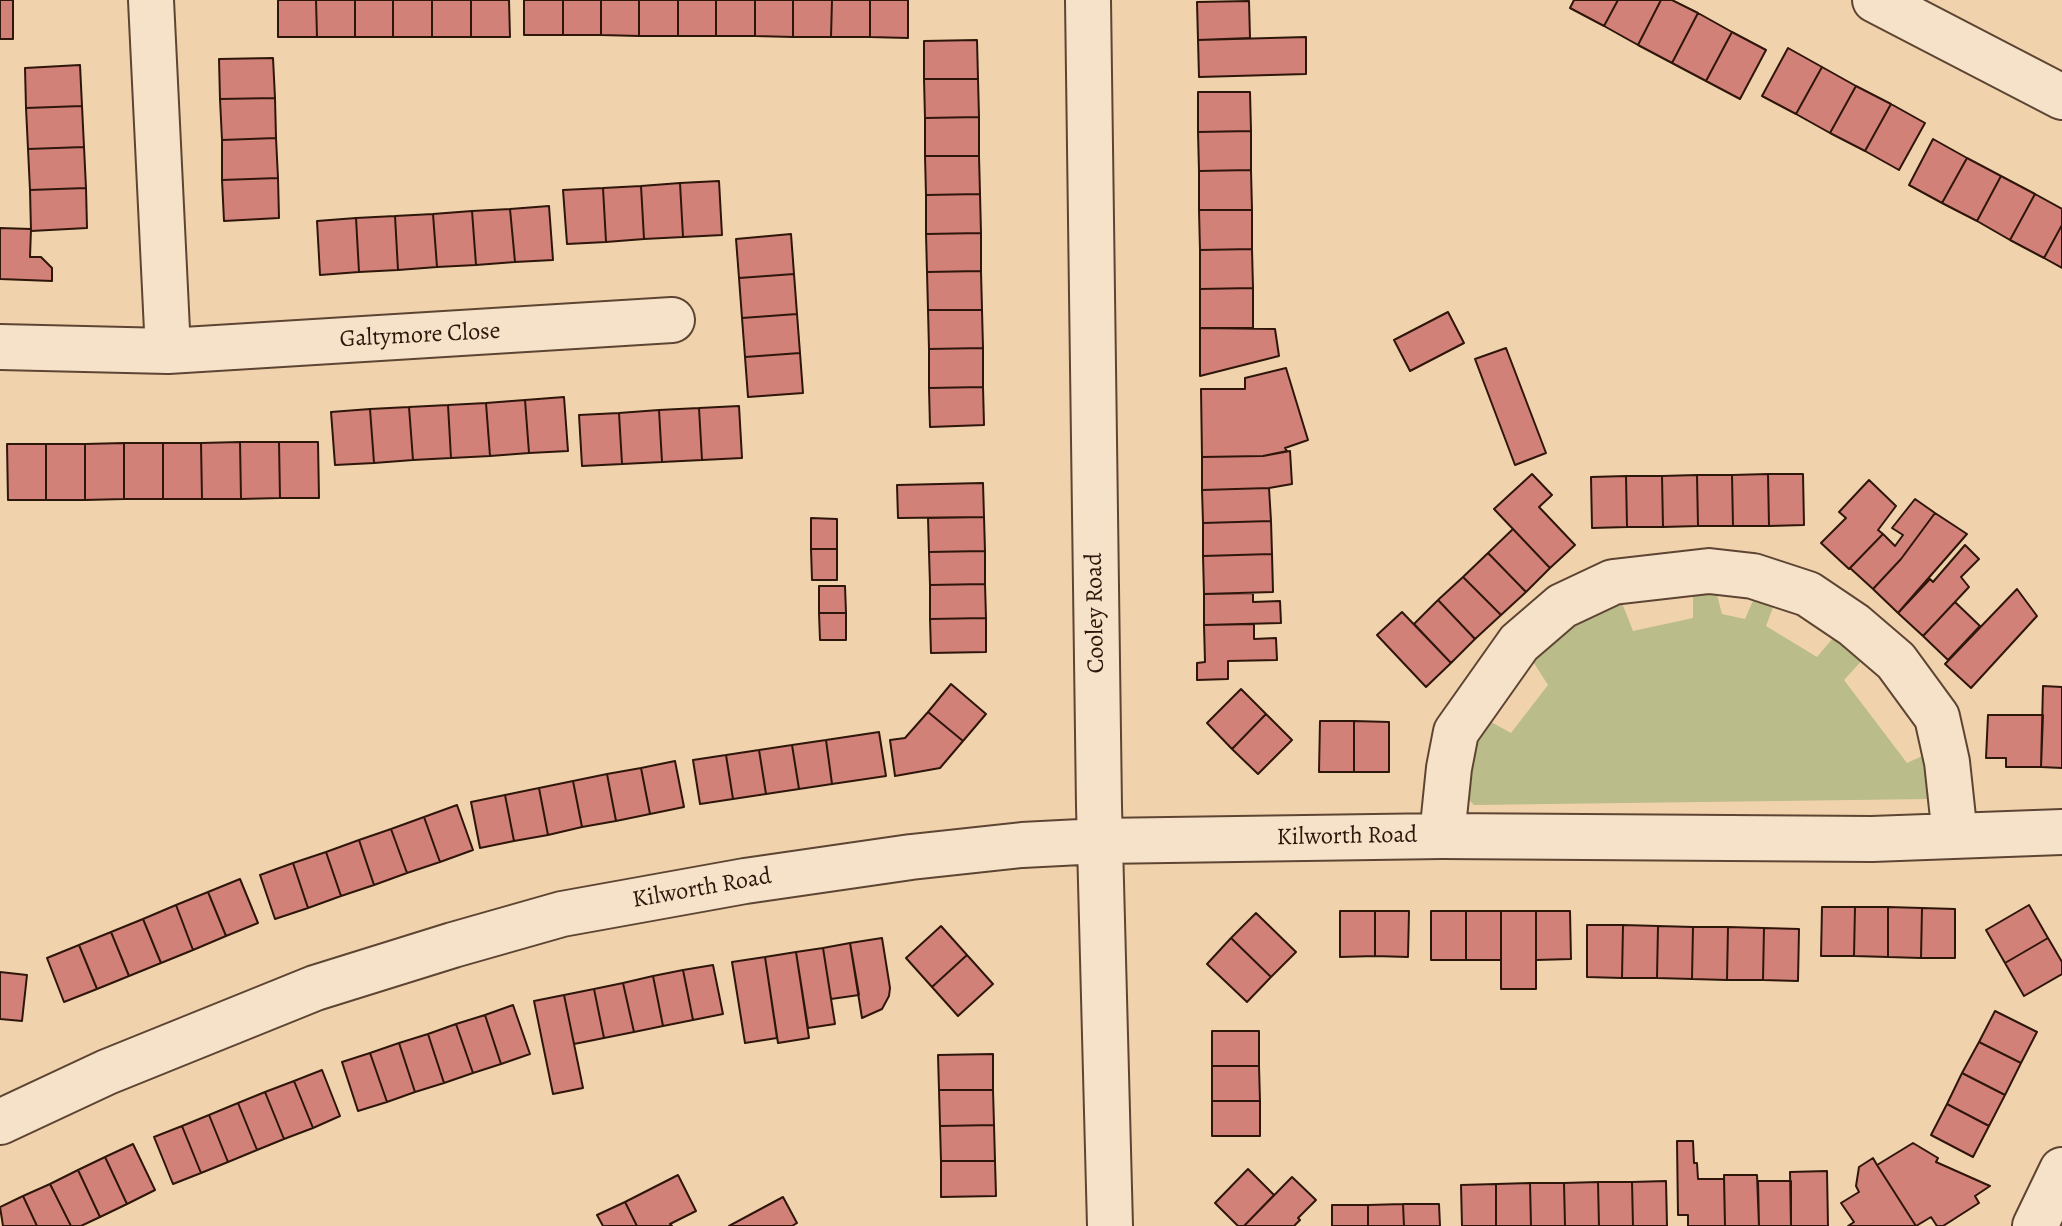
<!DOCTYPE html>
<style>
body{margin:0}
canvas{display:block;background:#f0d3ac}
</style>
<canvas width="2062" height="1226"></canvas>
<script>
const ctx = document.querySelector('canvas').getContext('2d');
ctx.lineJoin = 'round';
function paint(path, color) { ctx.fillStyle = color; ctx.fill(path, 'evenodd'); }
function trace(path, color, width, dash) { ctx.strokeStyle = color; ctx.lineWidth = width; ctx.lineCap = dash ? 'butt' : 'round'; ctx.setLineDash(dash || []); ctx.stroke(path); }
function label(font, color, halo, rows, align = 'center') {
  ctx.font = font + ' Alegreya,serif'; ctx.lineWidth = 6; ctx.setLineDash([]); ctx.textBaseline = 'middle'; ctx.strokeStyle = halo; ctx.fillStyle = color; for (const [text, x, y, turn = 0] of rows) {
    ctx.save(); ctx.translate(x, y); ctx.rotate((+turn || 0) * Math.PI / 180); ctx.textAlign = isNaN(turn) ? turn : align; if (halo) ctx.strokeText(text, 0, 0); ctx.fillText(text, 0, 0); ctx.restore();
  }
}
const green = new Path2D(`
 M1715 587 1722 614 1745 619 1756 594 1775 602 1766 626 1817 657 1838 632 1866 656 1844 680 1907 763 1933 751 1929 799 1474 805 1457 787 1482 717 1511 733 1548 685 1532 660 1567 628 1622 603 1633 631 1693 618V593Z`);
const building = new Path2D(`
 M0 0H13V39H0Z
 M278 0H316L317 37H278Z
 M316 0H355V37H317Z
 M355 0H393V37H355Z
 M393 0H432V37H393Z
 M432 0H471V37H432Z
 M471 0H509L510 37H471Z
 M524 0H563V35H524Z
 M563 0H601V35H563Z
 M601 0H639V36L601 35Z
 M639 0H678V36H639Z
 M678 0H716V36H678Z
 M716 0H755V36H716Z
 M755 0H793V37L755 36Z
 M793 0H832L831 37H793Z
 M832 0H870V37H831Z
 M870 0H908V38L870 37Z
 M1574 0H1618L1604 26 1570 8Z
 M1618 0H1661L1638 45 1604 26Z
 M1661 0H1672L1698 13 1672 63 1638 45Z
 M1249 1 1250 38 1198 40 1197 2Z
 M1698 13 1732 32 1706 81 1672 63Z
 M1732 32 1766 50 1740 99 1706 81Z
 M1306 37V74L1199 77 1198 40Z
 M977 40 978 79H924V41Z
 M1788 48 1822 67 1796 114 1762 96Z
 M273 58 275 98 220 99 219 59Z
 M80 65 82 106 26 108 25 68Z
 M1822 67 1856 86 1830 133 1796 114Z
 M924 79H978L979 117 925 118Z
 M1856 86 1891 104 1865 151 1830 133Z
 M1198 92H1250L1251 131 1198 132Z
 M275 98 276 138 222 140 220 99Z
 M1891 104 1925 123 1899 170 1865 151Z
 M82 106 84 147 28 149 26 108Z
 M979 117V156H925V118Z
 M1251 131V170L1199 171 1198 132Z
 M276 138 278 178 222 180V140Z
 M1933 139 1967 158 1942 203 1909 185Z
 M84 147 86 188 30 190 28 149Z
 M925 156H979L980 194 926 195Z
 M1967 158 2001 176 1977 221 1942 203Z
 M1251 170 1252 210H1199V171Z
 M2001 176 2035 194 2010 240 1977 221Z
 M278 178 279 218 224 221 222 180Z
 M719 181 722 235 683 237 680 183Z
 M680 183 683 237 644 239 641 186Z
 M641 186 644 239 606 242 603 188Z
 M86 188 87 228 31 231 30 190Z
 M603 188 606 242 567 244 563 190Z
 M980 194 981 233 926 234V195Z
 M2035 194 2062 209V225L2044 258 2010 240Z
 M549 206 553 260 515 262 510 209Z
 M510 209 515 262 476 265 472 211Z
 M1199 210H1252V249L1200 250Z
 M472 211 476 265 437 267 433 214Z
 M433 214 437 267 398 270 395 216Z
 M395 216 398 270 359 272 356 218Z
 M356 218 359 272 320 275 317 221Z
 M2062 225V268L2044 258Z
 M0 228 31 229 30 257H41L52 268V281L0 279Z
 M981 233V271L927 272 926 234Z
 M791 234 794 274 739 278 736 239Z
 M1252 249 1253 288 1200 289V250Z
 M981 271 982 310H928L927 272Z
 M794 274 797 314 742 318 739 278Z
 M1253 288V328H1200V289Z
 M928 310H982L983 348 929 349Z
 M1448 312 1464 343 1410 371 1394 340Z
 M797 314 800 353 745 357 742 318Z
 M1200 328 1275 329 1279 356 1200 376Z
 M983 348V387L929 388V349Z
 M1506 348 1546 453 1515 465 1475 359Z
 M800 353 803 393 748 397 745 357Z
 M1286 368 1308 440 1285 448 1287 451 1263 456 1202 457 1201 389H1245V378Z
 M983 387 984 425 930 427 929 388Z
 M564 397 568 451 529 453 525 400Z
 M525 400 529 453 490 456 486 403Z
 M486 403 490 456 451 458 448 405Z
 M448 405 451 458 413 460 409 407Z
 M739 406 742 458 702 460 699 408Z
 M409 407 413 460 374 463 370 409Z
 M699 408 702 460 662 462 659 410Z
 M370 409 374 463 335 465 331 412Z
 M659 410 662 462 622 464 619 413Z
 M619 413 622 464 582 466 579 415Z
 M240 442H279L280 498 241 499Z
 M240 442 241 499H202L201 443Z
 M279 442H318L319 498H280Z
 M124 443H163V499H124Z
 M124 443V499L85 500V444Z
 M163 443H201L202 499H163Z
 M7 444H46V500H8Z
 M46 444H85V500H46Z
 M1290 451 1292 484 1269 488 1202 490V457L1263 456Z
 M1532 474 1552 495 1539 507 1575 545 1550 568 1494 509Z
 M1768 474 1769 526H1733L1732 475Z
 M1768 474H1803L1804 525 1769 526Z
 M1697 475 1698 526 1663 527 1662 476Z
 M1697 475H1732L1733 526H1698Z
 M1626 476 1627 527 1592 528 1591 477Z
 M1626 476H1662L1663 527H1627Z
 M1869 480 1896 506 1878 530 1883 534 1849 569 1821 543 1846 518 1839 512Z
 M983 483 984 517 898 518 897 485Z
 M1269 488 1271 521 1203 523 1202 490Z
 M1915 499 1935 513 1901 559 1873 589 1850 568 1883 534 1895 546 1903 535 1892 528Z
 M1935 513 1967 534 1898 613 1873 589 1901 559Z
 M984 517 985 551 929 552 928 518Z
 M811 518 837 519V549H811Z
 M1271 521 1272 554 1203 556V523Z
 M1513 529 1550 568 1526 592 1488 553Z
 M1965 545 1979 559 1961 577 1969 587 1923 636 1898 613 1930 579 1933 582Z
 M811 549H837V580H812Z
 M985 551V584L930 585 929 552Z
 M1488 553 1526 592 1501 615 1463 577Z
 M1272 554 1273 592 1204 594 1203 556Z
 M1463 577 1501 615 1475 639 1438 600Z
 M985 584 986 618 930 619V585Z
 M819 586H845L846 613H819Z
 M2017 589 2037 616 1971 688 1945 664Z
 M1253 593V602L1280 601 1281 623 1204 625V594Z
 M1438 600 1475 639 1451 663 1414 624Z
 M1955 602 1980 626 1948 660 1923 636Z
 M1402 612 1451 663 1426 687 1377 635Z
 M819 613H846V640H820Z
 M986 618V652L931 653 930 619Z
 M1254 624V639L1276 638 1277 660 1228 661V679L1197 680V663L1205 662 1204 625Z
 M951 684 986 714 963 741 928 712Z
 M2043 686 2062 687V768L2041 767Z
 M1241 689 1266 714 1232 749 1207 723Z
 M928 712 963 741 940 768 895 776 890 740 905 738Z
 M1266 714 1292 740 1258 774 1232 749Z
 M1988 715H2043L2041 767H2006V758H1986Z
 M1320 721H1354V772H1319Z
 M1354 721 1389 722V772H1354Z
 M879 732 886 776 832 784 826 740Z
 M826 740 832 784 799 789 792 745Z
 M792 745 799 789 766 794 759 750Z
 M759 750 766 794 733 799 726 755Z
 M726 755 733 799 700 804 693 760Z
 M675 761 684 807 650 814 641 768Z
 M641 768 650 814 616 821 607 774Z
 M607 774 616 821 582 827 573 781Z
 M573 781 582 827 548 835 539 788Z
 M539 788 548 835 514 841 505 795Z
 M505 795 514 841 480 848 471 802Z
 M457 805 473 850 440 862 424 817Z
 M424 817 440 862 407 873 391 829Z
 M391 829 407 873 374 885 359 840Z
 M359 840 374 885 341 896 326 852Z
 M326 852 341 896 308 908 293 863Z
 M293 863 308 908 275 919 260 875Z
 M240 879 258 923 226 936 208 892Z
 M208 892 226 936 193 950 176 905Z
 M176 905 193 950 161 963 143 919Z
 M2029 905 2048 938 2005 963 1986 930Z
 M1822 907H1855L1854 956H1821Z
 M1855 907H1888V957L1854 956Z
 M1888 907 1922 908 1921 958 1888 957Z
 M1922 908 1955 909V958H1921Z
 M1340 911H1375V956L1340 957Z
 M1375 911H1409L1408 957 1375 956Z
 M1431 911H1466V960H1431Z
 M1466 911H1501V960H1466Z
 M1501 911H1536V989H1501Z
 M1536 911H1570L1571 959 1536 960Z
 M1256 913 1296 952 1271 977 1231 938Z
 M143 919 161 963 129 976 111 932Z
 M1587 925H1623L1622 978 1587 977Z
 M1623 925 1658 926 1657 978H1622Z
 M941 926 967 955 932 987 906 958Z
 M1658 926 1693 927 1692 979 1657 978Z
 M1693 927H1728L1727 980 1692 979Z
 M1728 927 1764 928 1763 980H1727Z
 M1764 928 1799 929 1798 981 1763 980Z
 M111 932 129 976 97 989 79 945Z
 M882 938 890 988 889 996 882 1009 862 1018 850 943Z
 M1231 938 1271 977 1247 1002 1207 964Z
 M2048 938 2062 962V974L2024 996 2005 963Z
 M850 943 859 995 831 999 823 948Z
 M79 945 97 989 64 1002 47 958Z
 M823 948 835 1024 808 1028 796 952Z
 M796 952 809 1038 778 1043 765 957Z
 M967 955 993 984 958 1016 932 987Z
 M765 957 777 1038 745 1043 732 962Z
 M713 965 723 1014 693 1020 683 970Z
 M683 970 693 1020 663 1026 653 976Z
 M0 972 27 975 22 1021 0 1019Z
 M653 976 663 1026 634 1032 623 983Z
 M623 983 634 1032 604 1038 594 989Z
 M594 989 604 1038 574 1044 564 995Z
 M564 995 583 1088 553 1094 534 1001Z
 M513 1005 530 1054 501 1064 485 1015Z
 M1995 1011 2037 1032 2021 1063 1979 1042Z
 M485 1015 501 1064 473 1073 456 1024Z
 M456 1024 473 1073 444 1083 428 1034Z
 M1212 1031H1259V1066H1212Z
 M428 1034 444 1083 415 1092 399 1043Z
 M1979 1042 2021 1063 2005 1095 1962 1073Z
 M399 1043 415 1092 387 1102 370 1053Z
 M370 1053 387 1102 358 1111 342 1062Z
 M993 1054V1090H939L938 1055Z
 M1212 1066H1259L1260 1101H1212Z
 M322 1070 340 1116 313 1128 294 1081Z
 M1962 1073 2005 1095 1989 1126 1947 1104Z
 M294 1081 313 1128 284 1139 265 1092Z
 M939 1090H993L994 1125 940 1126Z
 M265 1092 284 1139 257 1150 238 1103Z
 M1212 1101H1260V1136H1212Z
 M238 1103 257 1150 228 1162 209 1115Z
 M1947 1104 1989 1126 1973 1157 1931 1135Z
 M209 1115 228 1162 201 1173 182 1126Z
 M994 1125 995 1161H941L940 1126Z
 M182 1126 201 1173 173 1184 154 1137Z
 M1677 1141H1693L1694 1163H1697L1698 1179H1724L1725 1226H1688V1215H1678Z
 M1913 1143 1938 1158 1936 1162 1990 1186 1975 1196 1979 1203 1943 1226H1937L1931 1217 1916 1226 1877 1165Z
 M133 1144 155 1190 127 1204 105 1157Z
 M105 1157 127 1204 100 1217 78 1170Z
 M1873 1158 1877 1165 1916 1226H1848L1854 1222 1841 1203 1859 1192 1856 1186 1859 1167Z
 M941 1161H995L996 1196 941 1197Z
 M1248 1169 1274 1195 1244 1226H1238L1215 1203Z
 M78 1170 100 1217 81 1226H71L50 1184Z
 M1827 1171 1828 1226H1791L1790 1172Z
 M678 1175 696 1211 670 1224 672 1226H637L625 1202Z
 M1724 1175H1757L1759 1226H1725Z
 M1292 1177 1316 1200 1298 1218 1300 1220 1294 1226H1244Z
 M1666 1181 1667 1226H1633L1632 1182Z
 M1758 1181H1791V1226H1759Z
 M1598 1182 1599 1226H1565L1564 1183Z
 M1598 1182H1632L1633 1226H1599Z
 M1530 1183 1531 1226H1496V1184Z
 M1530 1183H1564L1565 1226H1531Z
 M50 1184 71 1226H37L23 1196Z
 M1496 1184V1226H1462L1461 1185Z
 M23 1196 37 1226H3L0 1207Z
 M783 1197 797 1223 792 1226H729Z
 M625 1202 637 1226H603L597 1215Z
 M1403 1204 1404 1226H1368V1205Z
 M1403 1204H1439L1440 1226H1404Z
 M1332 1205H1368V1226H1332Z`);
const minor = new Path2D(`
 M151 0 168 351
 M1088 0 1099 806 1110 1226
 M1875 0 2062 97
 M0 347 168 351 672 320
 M1442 836 1449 768 1456 732 1519 643 1562 606 1613 582 1709 571 1753 576 1808 594 1854 625 1896 661 1937 717 1947 762 1955 836
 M0 1122 107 1072 315 988 453 945 562 914 745 881 911 857 1022 845 1100 841 1442 836 1872 839 2062 832
 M2035 1226 2062 1170`);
const streetNames = [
 ["Galtymore Close",420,336,-3],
 ["Cooley Road",1096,613,-91],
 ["Kilworth Road",1347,837,-1],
 ["Kilworth Road",702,889,-10]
];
paint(green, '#babc89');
paint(building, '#d28178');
trace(building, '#2e160b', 2);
trace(minor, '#5e4533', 48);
trace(minor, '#f5e2c9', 44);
label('24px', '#2e160b', '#f5e2c9', streetNames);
</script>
